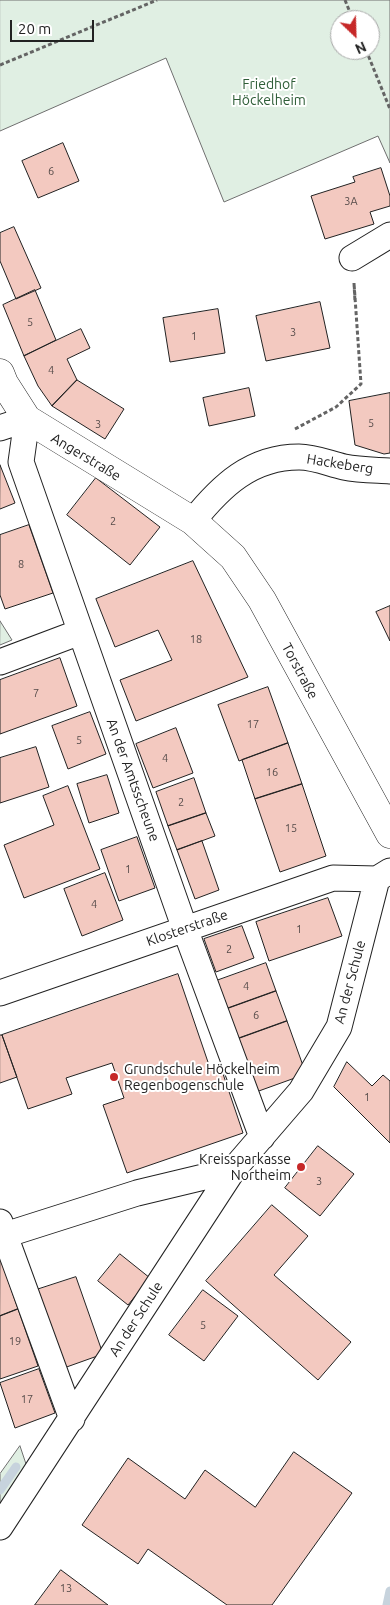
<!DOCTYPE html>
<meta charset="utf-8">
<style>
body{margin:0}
#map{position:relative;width:390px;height:1605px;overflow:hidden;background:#fff;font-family:Ubuntu,sans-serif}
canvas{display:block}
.north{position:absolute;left:330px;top:10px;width:50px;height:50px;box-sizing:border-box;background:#fff;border:1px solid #a7a7a7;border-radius:50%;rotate:156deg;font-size:14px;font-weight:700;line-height:20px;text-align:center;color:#222}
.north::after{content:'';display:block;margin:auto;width:18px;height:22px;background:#c62828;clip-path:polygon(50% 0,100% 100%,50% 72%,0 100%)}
.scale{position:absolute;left:10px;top:20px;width:84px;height:22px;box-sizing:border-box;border:2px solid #222;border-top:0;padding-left:6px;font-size:15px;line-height:18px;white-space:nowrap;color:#222;-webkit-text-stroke:4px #fff;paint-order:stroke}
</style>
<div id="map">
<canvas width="390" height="1605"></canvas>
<div class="north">N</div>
<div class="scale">20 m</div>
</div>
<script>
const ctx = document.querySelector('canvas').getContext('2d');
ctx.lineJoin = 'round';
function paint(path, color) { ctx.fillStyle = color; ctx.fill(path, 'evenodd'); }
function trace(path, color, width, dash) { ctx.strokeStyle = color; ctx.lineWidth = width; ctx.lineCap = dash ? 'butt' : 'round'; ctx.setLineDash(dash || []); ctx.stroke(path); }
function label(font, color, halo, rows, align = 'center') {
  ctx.font = font + ' Ubuntu,sans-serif'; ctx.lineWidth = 4; ctx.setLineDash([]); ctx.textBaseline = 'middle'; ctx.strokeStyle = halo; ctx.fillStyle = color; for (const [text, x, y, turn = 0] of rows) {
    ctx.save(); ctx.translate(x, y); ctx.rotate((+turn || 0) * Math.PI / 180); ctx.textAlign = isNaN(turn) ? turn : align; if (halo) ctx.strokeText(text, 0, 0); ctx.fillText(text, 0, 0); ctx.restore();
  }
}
const green = new Path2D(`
 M0 0H390V163L378 136 224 202 166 58 0 131ZM340 20H370V50H340Z
 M0 621 12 640 0 645Z
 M20 1446 28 1470 0 1511V1474Z`);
const stream = new Path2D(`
 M0 1490 16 1467
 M387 1605 390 1591`);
const building = new Path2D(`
 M63 143 79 181 38 198 22 161Z
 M381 168 390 196V206L370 212 374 224 325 239 311 196 355 182 353 177Z
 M14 227 41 288 16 299 0 261V233Z
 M35 290 56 340 24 356 3 305Z
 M320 302 330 348 266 361 256 316Z
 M218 309 225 353 170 362 163 318Z
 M81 329 90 348 67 359 77 380 52 406 38 386 24 356Z
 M77 380 124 409 105 439 52 406Z
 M249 388 255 416 209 426 203 398Z
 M390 393V453L384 454 355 445 349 401Z
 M0 465 15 503 0 509Z
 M96 478 160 527 130 565 67 515Z
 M29 525 53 593 5 609 0 595V535Z
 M193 561 248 677 136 721 120 680 172 660 158 630 115 647 96 599Z
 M390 606V641L376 612Z
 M60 658 77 706 0 734V680Z
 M268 687 288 743 239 761 218 705Z
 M90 712 106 754 68 769 52 726Z
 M176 728 193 773 153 788 136 744Z
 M288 743 302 784 255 799 242 760Z
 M36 747 49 787 0 803V758Z
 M107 775 119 813 89 823 77 784Z
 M194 778 206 813 168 826 156 792Z
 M302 784 326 856 280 872 255 799Z
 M68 786 100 869 24 898 4 845 54 825 43 796Z
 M206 813 215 836 177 850 168 826Z
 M137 837 155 888 119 901 101 850Z
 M202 841 219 890 195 899 177 850Z
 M105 873 123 920 82 936 64 889Z
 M328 898 342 936 269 961 256 922Z
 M242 926 254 958 216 972 204 939Z
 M266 963 276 991 226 1009 216 981Z
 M178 974 210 1068 220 1065 243 1133 127 1173 103 1105 124 1098 112 1063 66 1078 72 1094 28 1109 2 1035Z
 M276 991 287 1021 237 1039 226 1009Z
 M287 1021 306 1074 256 1092 237 1039Z
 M0 1035H2L17 1077 0 1083Z
 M347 1062 372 1086 383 1075 390 1081V1143L334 1087Z
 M318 1146 354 1174 320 1216 285 1188Z
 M272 1205 308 1236 274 1275 351 1342 318 1380 206 1281Z
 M120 1254 150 1278 128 1305 98 1281Z
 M0 1257 18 1309 0 1316Z
 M76 1277 103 1354 61 1369 33 1291Z
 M203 1290 238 1316 204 1361 169 1335Z
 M18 1309 38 1366 0 1379V1316Z
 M39 1369 55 1413 15 1428 0 1383Z
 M294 1452 352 1493 272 1605H227L148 1549 138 1564 82 1525 128 1458 185 1499 205 1470 255 1507Z
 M61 1570 108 1605H35Z`);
const path = new Path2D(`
 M345 0 353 20
 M366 50 390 109
 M0 65 157 0
 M354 283 355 302
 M295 429 336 407 361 384 354 283`);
const street = new Path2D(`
 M352 258 390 235
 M0 428 27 419 21 462 185 929 262 1137
 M193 521C221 486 251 457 299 457 315 457 330 464 344 467 359 470 375 470 390 471
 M0 662 80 632
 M0 993 333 878 377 879
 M0 1222 72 1419
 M5 1235 137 1193 233 1170
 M0 1527 233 1170 301 1091 339 1027 377 879 390 871`);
const secondary = new Path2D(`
 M0 373 4 383 27 419 193 521 233 557 262 600 390 834`);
const markers = [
 [114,1077,5,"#c62828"],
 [301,1167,5,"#c62828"]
];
const numberNames = [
 ["6",51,171],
 ["3A",351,201],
 ["5",30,322],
 ["3",293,332],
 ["1",194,336],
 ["4",51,370],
 ["5",371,423],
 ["3",98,424],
 ["2",113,521],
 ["8",21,564],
 ["18",196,639],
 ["7",36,693],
 ["17",253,724],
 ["5",79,740],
 ["4",165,758],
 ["16",272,772],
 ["2",181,802],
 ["15",291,828],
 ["1",128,869],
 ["4",94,904],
 ["1",299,929],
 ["2",229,949],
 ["4",246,986],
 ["6",256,1015],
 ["1",367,1097],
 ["3",319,1181],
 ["5",203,1325],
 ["19",15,1341],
 ["17",27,1399],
 ["13",66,1588]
];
const parkNames = [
 ["Friedhof",269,84],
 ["Höckelheim",269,100]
];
const streetNames = [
 ["Angerstraße",86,457,31],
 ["Hackeberg",340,464,9],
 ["Torstraße",300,671,62],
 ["An der Amtsscheune",133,780,70],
 ["Klosterstraße",187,928,-19],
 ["An der Schule",350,982,-75],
 ["An der Schule",136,1319,-57]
];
const poiNames = [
 ["Grundschule Höckelheim",124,1069],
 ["Regenbogenschule",124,1085],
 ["Kreissparkasse",291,1159,"right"],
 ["Northeim",291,1175,"right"]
];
paint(green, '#e0efe3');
trace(green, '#6f6f6f', 1);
trace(stream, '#c7d3dd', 9);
paint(building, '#f3c9c0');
trace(building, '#222', 1);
trace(street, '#222', 27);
trace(secondary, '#222', 29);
trace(path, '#646464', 3, [4, 2.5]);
trace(street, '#fff', 25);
trace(secondary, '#fff', 28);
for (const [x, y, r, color] of markers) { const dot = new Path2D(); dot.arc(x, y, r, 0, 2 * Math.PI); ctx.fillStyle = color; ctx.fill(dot); trace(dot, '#fff', 2); }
label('11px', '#564c4a', null, numberNames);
label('14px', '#2f5e38', '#fff', parkNames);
label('14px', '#222', '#fff', streetNames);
label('14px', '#222', '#fff', poiNames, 'left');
</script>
